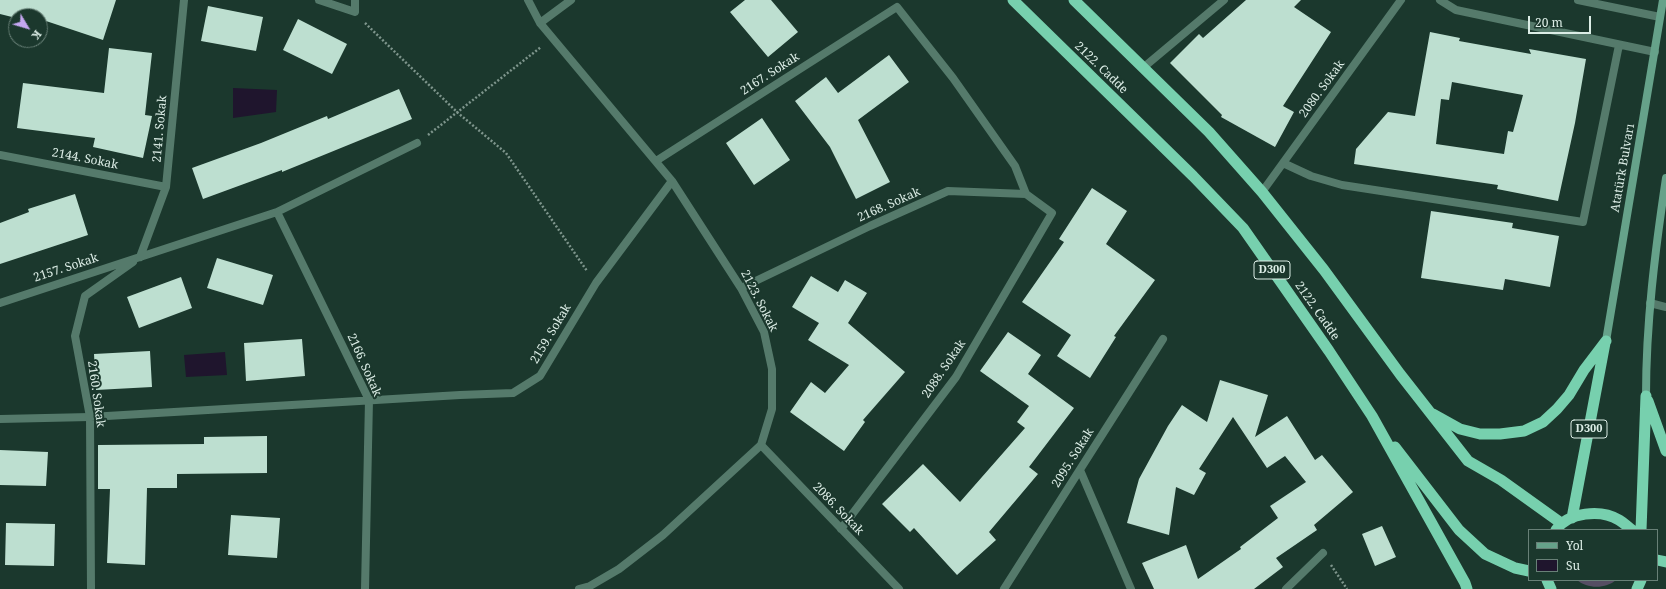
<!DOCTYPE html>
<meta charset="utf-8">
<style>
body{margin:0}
#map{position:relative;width:1666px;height:589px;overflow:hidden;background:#1b382d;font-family:"Noto Serif",serif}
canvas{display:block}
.legend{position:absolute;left:1528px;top:529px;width:130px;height:52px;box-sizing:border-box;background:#1b382d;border:1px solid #688077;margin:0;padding:5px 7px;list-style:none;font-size:12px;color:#dcede6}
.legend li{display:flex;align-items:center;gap:8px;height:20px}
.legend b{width:20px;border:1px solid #688077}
.north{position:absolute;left:8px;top:8px;width:40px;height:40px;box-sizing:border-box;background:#1b382d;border:1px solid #688077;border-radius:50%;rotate:128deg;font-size:11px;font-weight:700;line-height:16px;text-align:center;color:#dcede6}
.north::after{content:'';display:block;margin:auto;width:14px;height:18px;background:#c4a7f1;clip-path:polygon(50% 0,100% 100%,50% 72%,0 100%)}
.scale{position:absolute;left:1528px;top:16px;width:63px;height:18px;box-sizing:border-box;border:2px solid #dcede6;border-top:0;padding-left:5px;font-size:12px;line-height:14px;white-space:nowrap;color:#dcede6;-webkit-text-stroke:3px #1b382d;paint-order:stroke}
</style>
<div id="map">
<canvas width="1666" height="589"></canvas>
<ul class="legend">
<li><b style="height:5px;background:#66a28a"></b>Yol</li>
<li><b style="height:11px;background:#1f152d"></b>Su</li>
</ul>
<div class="north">K</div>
<div class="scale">20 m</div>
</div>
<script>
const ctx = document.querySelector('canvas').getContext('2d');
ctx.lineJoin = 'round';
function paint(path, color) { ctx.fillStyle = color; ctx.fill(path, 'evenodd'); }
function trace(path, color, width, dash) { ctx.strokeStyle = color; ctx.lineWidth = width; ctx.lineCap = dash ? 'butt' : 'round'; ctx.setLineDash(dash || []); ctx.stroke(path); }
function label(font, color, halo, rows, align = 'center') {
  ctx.font = font + ' "Noto Serif",serif'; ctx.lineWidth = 4; ctx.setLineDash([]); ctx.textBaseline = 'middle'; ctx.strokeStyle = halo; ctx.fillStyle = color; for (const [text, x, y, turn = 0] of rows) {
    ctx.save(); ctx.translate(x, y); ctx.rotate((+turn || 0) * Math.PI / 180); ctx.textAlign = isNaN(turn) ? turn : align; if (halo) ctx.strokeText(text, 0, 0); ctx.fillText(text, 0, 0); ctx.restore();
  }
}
const green = new Path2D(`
 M1577 580H1616C1606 589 1587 589 1577 580Z`);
const water = new Path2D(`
 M233 88 277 90 276 112 233 118Z
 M225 352 227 375 186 377 184 355Z`);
const building = new Path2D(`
 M0 0H116L103 40 46 21 45 26 40 24V16H16V18L0 14Z
 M745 0H771L798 32 768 57 730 12Z
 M1246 0H1301L1294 7 1331 32 1283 106 1294 112 1275 147 1221 117 1222 115 1170 63 1199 34 1203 38Z
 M208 6 263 17 256 51 201 41Z
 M298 19 347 44 332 74 283 50Z
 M1430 32 1460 38 1459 41 1531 54 1529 49 1586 59 1575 123 1558 201 1497 189 1498 185 1354 164 1356 149 1388 112 1415 116ZM1452 82 1523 95 1513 132 1508 131 1504 154 1436 144 1441 99 1449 100Z
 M109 48 152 53 145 115 152 116 143 158 93 147 95 138 17 128 23 83 104 93Z
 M889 55 909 82 858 120 890 182 856 199 830 147 795 101 826 77 838 93Z
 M399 89 412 119 282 172V170L203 199 192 168 261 143 327 116 328 119Z
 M762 118 790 160 754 185 726 143Z
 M1092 188 1127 211 1106 244 1155 280 1114 336 1116 337 1090 378 1057 356 1071 335 1022 302 1064 242 1059 239Z
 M75 194 88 235 0 264V223L29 212 28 209Z
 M1431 211 1513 223 1512 228 1559 236 1550 287 1505 279 1503 290 1421 278Z
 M217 258 273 275 263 305 207 288Z
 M811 276 838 292 845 280 867 293 848 323 905 372 863 420 865 422 844 451 790 412 811 382 825 393 849 365 808 340 819 323 792 307Z
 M181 277 192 308 139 328 127 297Z
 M1008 332 1041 355 1028 374 1074 408 1029 467 1038 474 989 532 996 540 957 575 914 528 910 532 882 504 923 464 960 502 1025 428 1017 422 1029 406 980 371Z
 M302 339 305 376 246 381 244 343Z
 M150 351 152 387 96 390 94 354Z
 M1220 380 1268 395 1255 437 1287 416 1315 460 1322 455 1353 492 1314 525 1317 530 1276 558 1283 567 1254 589H1154L1142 563 1186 545 1198 579 1241 549 1240 547 1278 518 1270 506 1306 482 1285 456 1267 468 1233 417 1199 469 1206 473 1194 495 1176 487 1169 535 1127 523 1139 479 1168 426 1182 405 1207 422Z
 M267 436V473L177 474V488H147L145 565 107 563 110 489H98V445L204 444V437Z
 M0 450 48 452 46 486 0 485Z
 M231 515 280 518 277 558 228 555Z
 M6 523 55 524 54 566 5 565Z
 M1382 526 1396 557 1375 566 1362 534Z`);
const path = new Path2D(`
 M365 23 458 113 506 153 587 271
 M428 135 541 47
 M1331 565 1347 589`);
const service = new Path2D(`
 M1650 303 1666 307
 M0 419 90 417
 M1286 589 1323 553`);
const minor = new Path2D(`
 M319 0 355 12V0
 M528 0 540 23 672 181 741 288 764 332 772 369V409L761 445 663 535 619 569 590 586 579 589
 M1440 0 1456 10 1655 52
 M1578 0 1660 17
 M540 23 571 0
 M1144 67 1224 0
 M0 155 166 187
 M656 161 897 7 953 78 1015 166 1026 194
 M1283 163 1311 176 1342 185 1583 222 1619 45
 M1262 192 1401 0
 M277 212 369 400 365 589
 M140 257 166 187 184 0
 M741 288 870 226 948 191 1026 194 1052 213 956 377 841 529
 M0 303 277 212 417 143
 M90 417 460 395 513 393 540 376 596 283 672 181
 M761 445 899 589
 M1080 470 1131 589
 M91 589 90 417 75 336 85 296 133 262
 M1004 589 1163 339`);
const secondary = new Path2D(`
 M1606 341 1663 0
 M1646 396C1646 323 1655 251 1666 178`);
const trunk = new Path2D(`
 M1013 0 1193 176 1243 228 1329 351 1372 416 1465 583 1467 589
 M1074 0 1209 132 1262 192 1324 270 1400 374 1468 461 1501 480 1561 523
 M1648 401 1666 451
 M1433 414 1460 429 1480 434H1500L1524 431 1543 422 1557 409 1569 395 1584 370 1606 341
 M1395 447 1459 530 1485 554 1515 568 1529 571
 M1572 518 1605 343
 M1556 530C1568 512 1601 509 1619 520 1624 523 1628 527 1632 530
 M1641 530 1646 396
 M1657 560 1666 562
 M1547 580 1551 589
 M1637 589 1641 580`);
const shields = [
 [1272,270,36],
 [1589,429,36]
];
const shieldNames = [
 ["D300",1272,270],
 ["D300",1589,429]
];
const streetNames = [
 ["2122. Cadde",1101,68,44],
 ["2167. Sokak",770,74,-33],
 ["2080. Sokak",1322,89,-54],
 ["2141. Sokak",160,129,-85],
 ["2144. Sokak",85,159,11],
 ["Atatürk Bulvarı",1623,168,-80],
 ["2168. Sokak",889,205,-24],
 ["2157. Sokak",66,268,-18],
 ["2123. Sokak",759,301,63],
 ["2122. Cadde",1317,311,55],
 ["2159. Sokak",551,334,-59],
 ["2166. Sokak",364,365,66],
 ["2088. Sokak",944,369,-56],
 ["2160. Sokak",96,394,82],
 ["2095. Sokak",1073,458,-58],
 ["2086. Sokak",838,509,46]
];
paint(green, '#564e63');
paint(water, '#1f152d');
paint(building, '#bddfd0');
trace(path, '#7e958c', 2.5, [2, 2]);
trace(service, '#557a6b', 8);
trace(minor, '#557a6b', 8);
trace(secondary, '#66a28a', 8);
trace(trunk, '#77d0ae', 11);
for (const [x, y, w] of shields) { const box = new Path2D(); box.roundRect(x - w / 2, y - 9, w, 18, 3); ctx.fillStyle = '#1b382d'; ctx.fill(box); trace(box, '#dcede6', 1); }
label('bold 11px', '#dcede6', null, shieldNames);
label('12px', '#dcede6', '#1b382d', streetNames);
</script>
